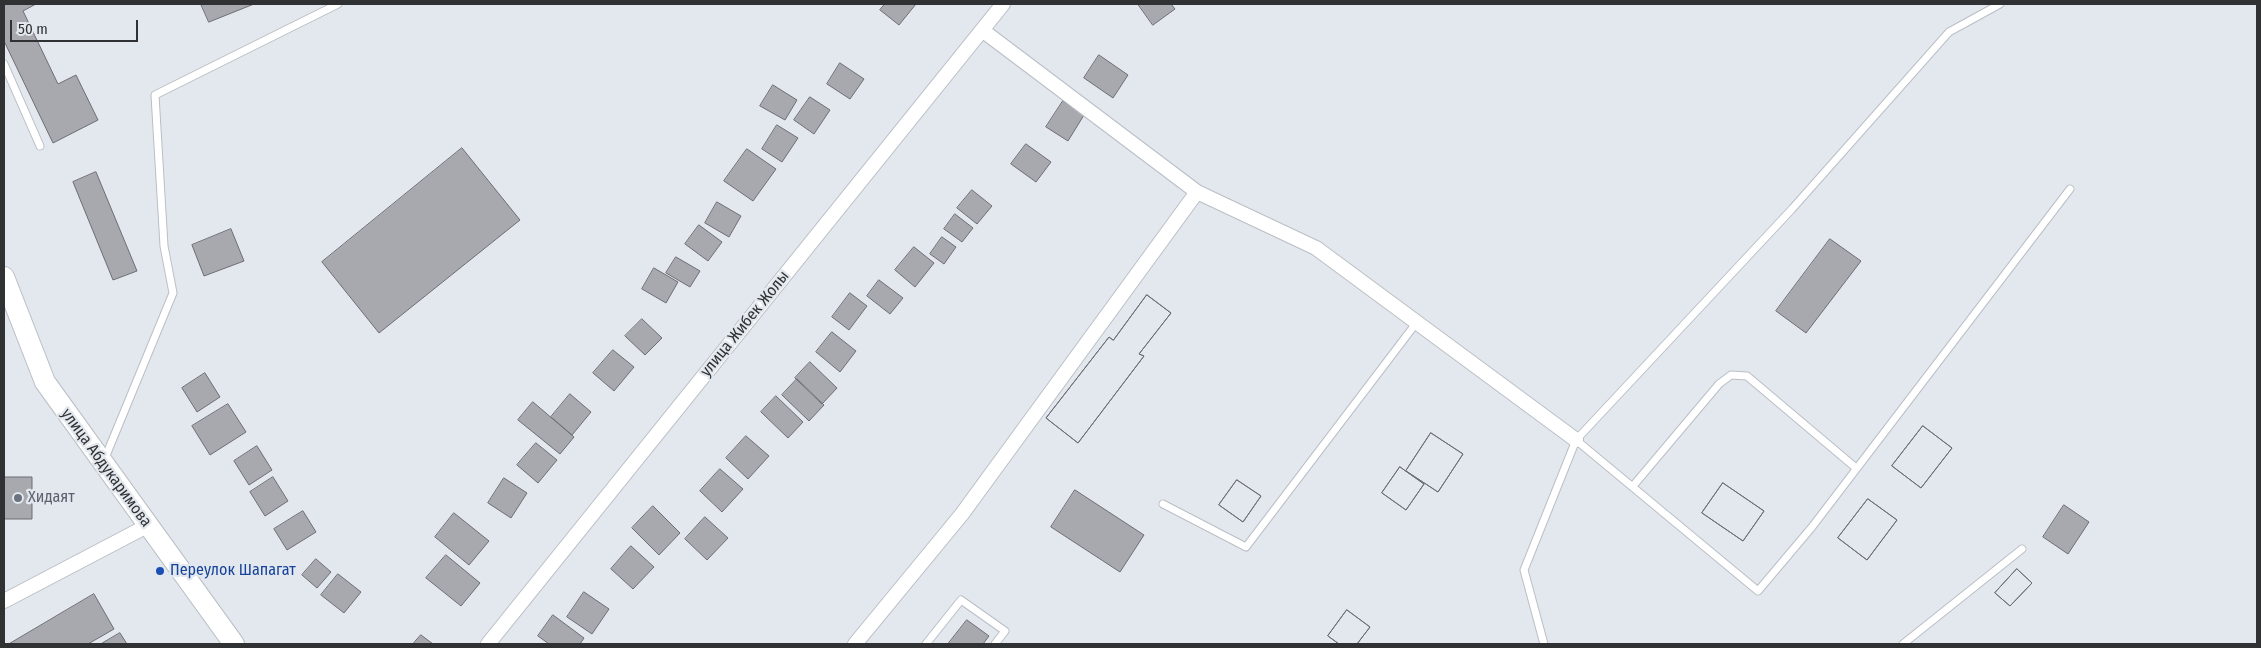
<!DOCTYPE html>
<meta charset="utf-8">
<style>
body{margin:0}
#map{position:relative;width:2261px;height:648px;overflow:hidden;background:#e3e8ee;font-family:"Fira Sans Condensed",sans-serif}
canvas{display:block}
.frame{position:absolute;inset:0;border:5px solid #2f3133;pointer-events:none}
.scale{position:absolute;left:10px;top:20px;width:128px;height:22px;box-sizing:border-box;border:2px solid #2f3133;border-top:0;padding-left:6px;font-size:15px;line-height:18px;white-space:nowrap;color:#2f3133;-webkit-text-stroke:4px #e3e8ee;paint-order:stroke}
</style>
<div id="map">
<canvas width="2261" height="648"></canvas>
<div class="frame"></div>
<div class="scale">50 m</div>
</div>
<script>
const ctx = document.querySelector('canvas').getContext('2d');
ctx.lineJoin = 'round';
function paint(path, color) { ctx.fillStyle = color; ctx.fill(path, 'evenodd'); }
function trace(path, color, width, dash) { ctx.strokeStyle = color; ctx.lineWidth = width; ctx.lineCap = dash ? 'butt' : 'round'; ctx.setLineDash(dash || []); ctx.stroke(path); }
function label(font, color, halo, rows, align = 'center') {
  ctx.font = font + ' "Fira Sans Condensed",sans-serif'; ctx.lineWidth = 4.5; ctx.setLineDash([]); ctx.textBaseline = 'middle'; ctx.strokeStyle = halo; ctx.fillStyle = color; for (const [text, x, y, turn = 0] of rows) {
    ctx.save(); ctx.translate(x, y); ctx.rotate((+turn || 0) * Math.PI / 180); ctx.textAlign = isNaN(turn) ? turn : align; if (halo) ctx.strokeText(text, 0, 0); ctx.fillText(text, 0, 0); ctx.restore();
  }
}
const building = new Path2D(`
 M4 4H36L23 11 58 84 76 75 98 120 53 143 4 41Z
 M201 4H254L209 22Z
 M885 4H916L899 25 880 10Z
 M1138 4H1171L1175 9 1153 25Z
 M1099 55 1128 75 1113 98 1084 78Z
 M840 63 864 79 850 99 827 84Z
 M773 85 797 100 785 120 760 106Z
 M810 97 830 110 814 134 794 120Z
 M1063 101 1084 115 1068 141 1046 127Z
 M777 125 798 138 782 162 762 149Z
 M1026 144 1051 162 1036 182 1011 164Z
 M462 148 520 220 379 333 322 262Z
 M747 149 776 169 753 201 724 181Z
 M96 172 137 271 113 280 73 182Z
 M972 190 992 206 977 224 957 208Z
 M717 202 741 216 729 237 705 223Z
 M955 214 973 228 962 242 944 229Z
 M699 225 722 242 708 261 685 244Z
 M231 229 244 261 204 276 192 245Z
 M942 237 956 247 944 264 930 254Z
 M1830 239 1861 261 1806 333 1776 311Z
 M914 247 934 263 915 287 895 270Z
 M676 257 700 271 690 287 666 273Z
 M654 268 678 282 666 303 642 289Z
 M879 280 903 298 890 314 867 296Z
 M850 293 867 306 849 330 832 317Z
 M1147 295 1171 313 1139 354 1144 356 1078 443 1046 418 1109 337 1113 340Z
 M1147 295 1171 313 1139 354 1144 356 1078 443 1046 418 1109 337 1113 340Z
 M642 319 662 338 645 355 625 336Z
 M832 332 856 351 840 372 816 352Z
 M613 350 634 367 614 391 593 373Z
 M810 362 837 388 822 404 795 378Z
 M205 373 220 397 197 412 182 388Z
 M797 379 824 405 809 421 782 395Z
 M570 394 591 412 572 435 551 417Z
 M776 396 803 422 788 438 761 412Z
 M533 402 574 437 560 454 518 420Z
 M228 404 246 432 210 455 192 426Z
 M1923 426 1952 448 1921 488 1892 466Z
 M1923 426 1952 448 1921 488 1892 466Z
 M1431 433 1463 454 1438 492 1406 471Z
 M1431 433 1463 454 1438 492 1406 471Z
 M746 436 769 456 748 479 726 458Z
 M536 443 557 460 538 483 517 465Z
 M257 446 272 470 249 485 234 461Z
 M1400 467 1424 484 1406 510 1382 493Z
 M1400 467 1424 484 1406 510 1382 493Z
 M720 469 743 489 722 512 700 491Z
 M4 477H32V519H4Z
 M273 477 288 501 265 516 250 492Z
 M504 478 527 493 511 518 488 503Z
 M1237 480 1261 496 1243 522 1219 505Z
 M1237 480 1261 496 1243 522 1219 505Z
 M1723 483 1764 511 1743 541 1702 513Z
 M1723 483 1764 511 1743 541 1702 513Z
 M1075 490 1144 535 1120 572 1051 527Z
 M1868 499 1897 520 1867 560 1838 538Z
 M1868 499 1897 520 1867 560 1838 538Z
 M2064 505 2089 522 2068 554 2043 537Z
 M653 506 680 533 659 555 632 528Z
 M303 511 316 532 287 550 274 529Z
 M454 513 489 541 469 565 435 537Z
 M705 517 728 538 707 560 685 539Z
 M631 546 654 567 633 589 611 569Z
 M446 555 480 583 461 606 426 578Z
 M316 559 331 572 317 588 302 575Z
 M2017 569 2032 583 2010 606 1995 593Z
 M2017 569 2032 583 2010 606 1995 593Z
 M338 574 361 592 344 613 321 595Z
 M584 592 609 609 592 634 567 617Z
 M94 594 114 629 88 644H9Z
 M1347 610 1370 627 1357 644H1339L1328 636Z
 M1347 610 1370 627 1357 644H1339L1328 636Z
 M553 615 584 638 580 644H549L538 636Z
 M967 620 989 636 983 644H948Z
 M120 633 127 644H101Z
 M421 635 433 644H413Z`);
const service = new Path2D(`
 M4 64 40 146
 M1576 440 1758 591 1812 527 2070 189
 M105 458 173 293 164 246 155 95 338 4
 M1633 486 1719 384 1731 375 1747 376 1856 468
 M1163 504 1246 547 1417 322
 M926 644 961 600 1005 631 995 644
 M1544 644 1524 570 1576 440 1792 209 1949 32 2000 4
 M1903 644 2022 549`);
const minor = new Path2D(`
 M982 30 1197 192 1316 248 1576 440
 M4 601 147 526
 M488 644 1003 4
 M855 644 962 514 1197 192`);
const secondary = new Path2D(`
 M4 277 45 382 234 644`);
const markers = [
 [18,498,5,"#6b7280"],
 [160,571,5,"#1a4fb4"]
];
const streetNames = [
 ["улица Жибек Жолы",745,324,-51],
 ["улица Абдукаримова",106,468,54]
];
const worshipNames = [
 ["Хидаят",28,498]
];
const transitNames = [
 ["Переулок Шапагат",170,571]
];
paint(building, '#a8a8af');
trace(building, '#6d6d74', 1);
trace(service, '#babfc5', 9);
trace(minor, '#babfc5', 16);
trace(secondary, '#babfc5', 22);
trace(service, '#fff', 7);
trace(minor, '#fff', 14);
trace(secondary, '#fff', 20);
for (const [x, y, r, color] of markers) { const dot = new Path2D(); dot.arc(x, y, r, 0, 2 * Math.PI); ctx.fillStyle = color; ctx.fill(dot); trace(dot, '#e3e8ee', 2); }
label('16px', '#2f3133', '#e3e8ee', streetNames);
label('16px', '#5b616d', '#e3e8ee', worshipNames, 'left');
label('16px', '#164399', '#e3e8ee', transitNames, 'left');
</script>
